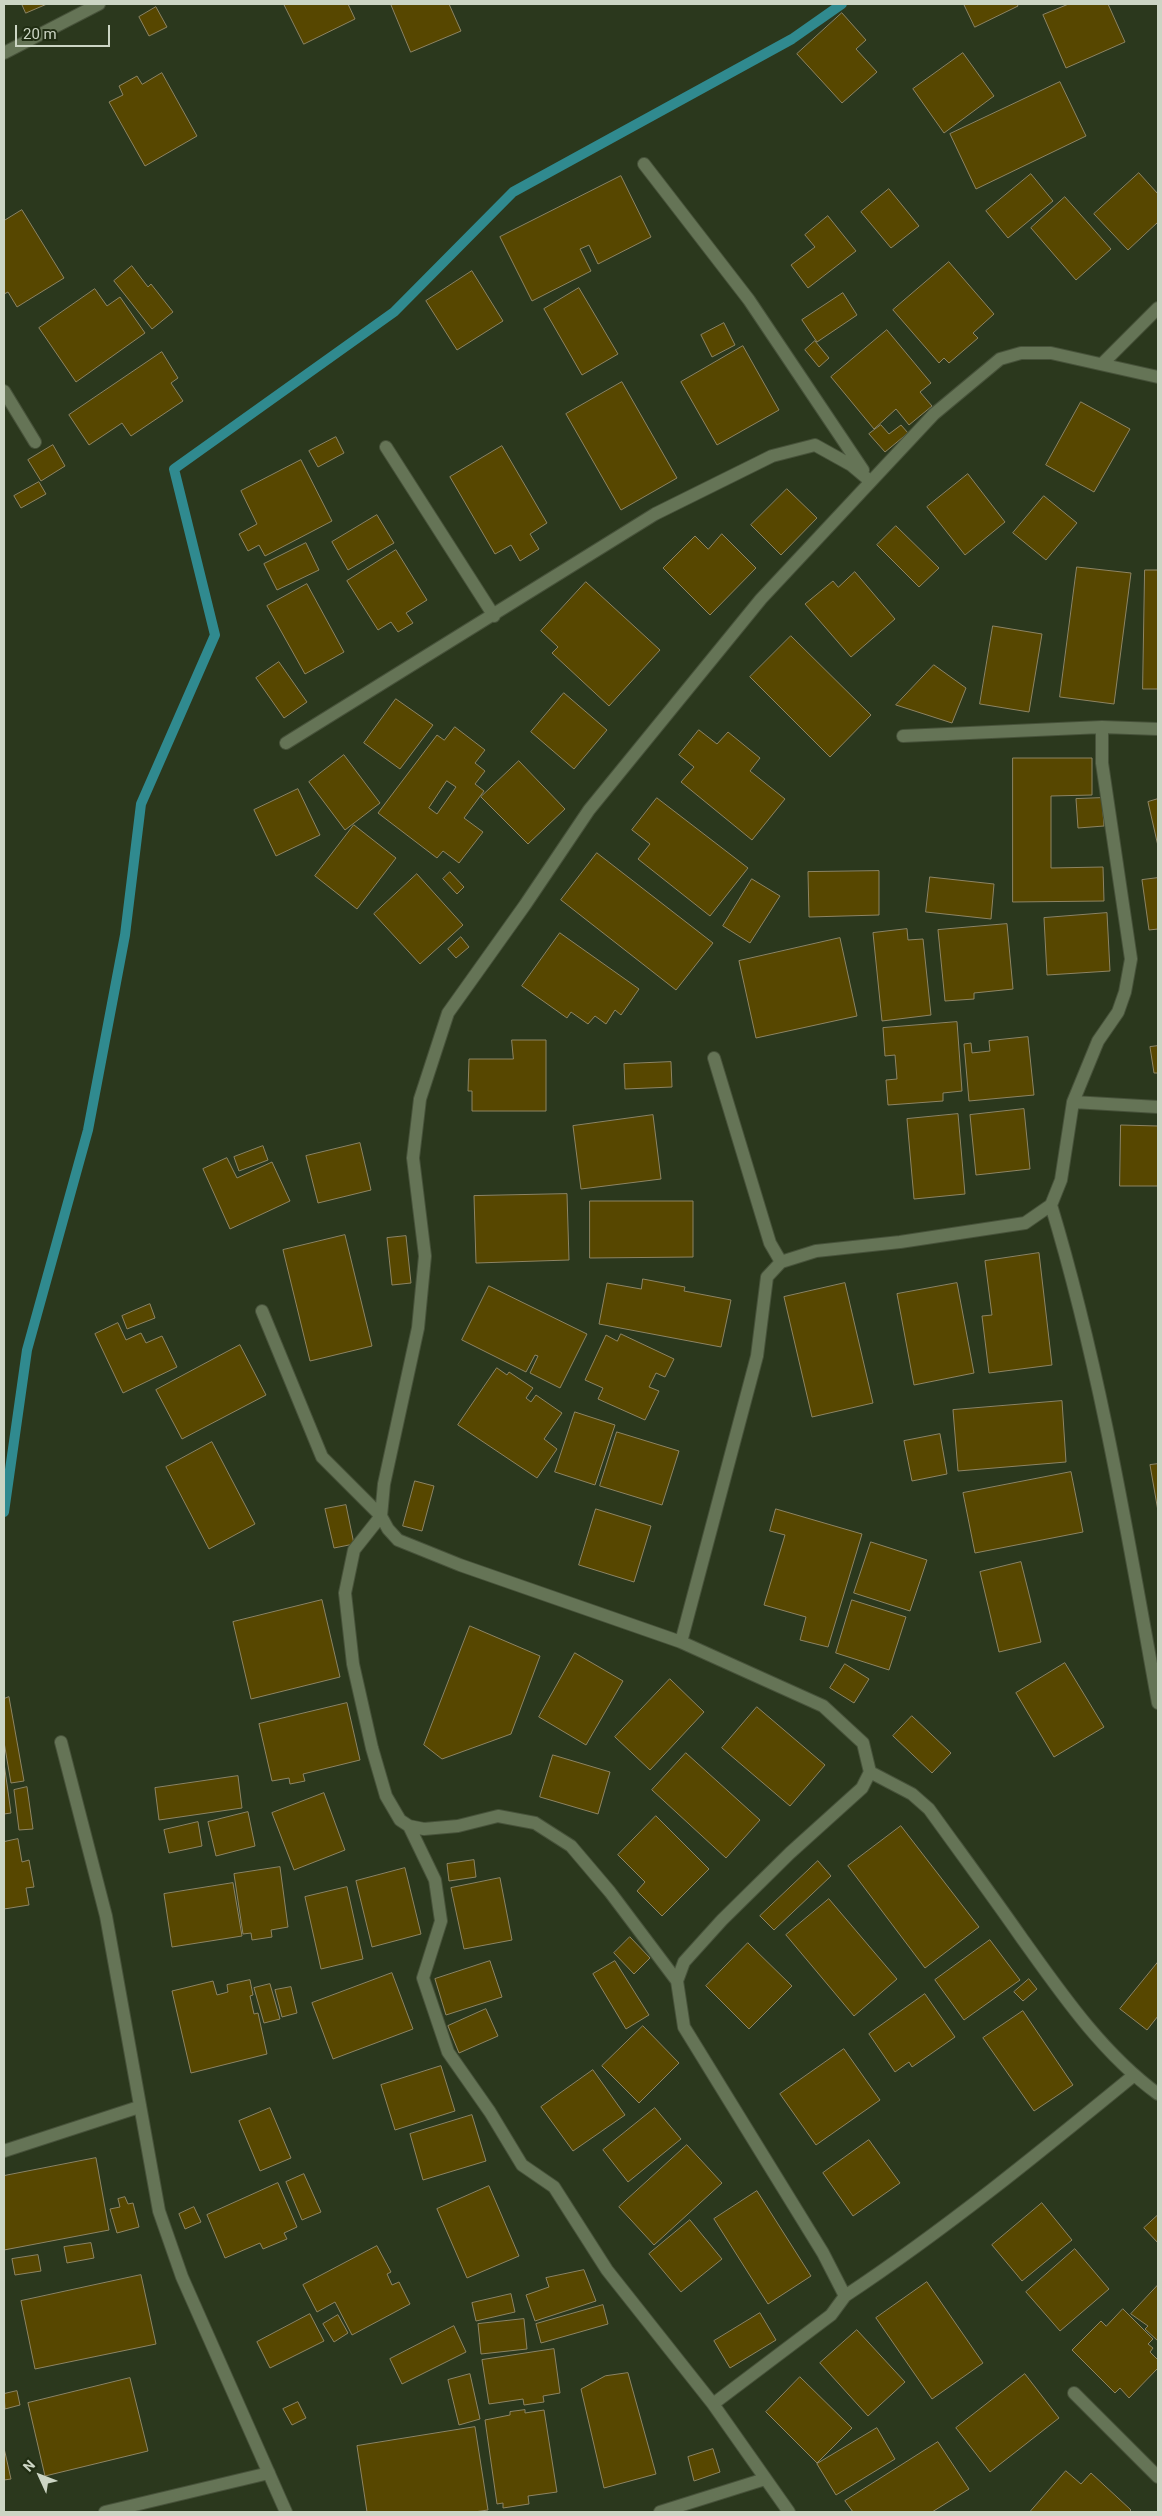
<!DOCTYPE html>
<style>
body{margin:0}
#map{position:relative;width:1162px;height:2516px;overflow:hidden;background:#2b381d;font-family:Roboto,sans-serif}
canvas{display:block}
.frame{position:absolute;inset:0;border:5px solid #ccd5c4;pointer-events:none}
.north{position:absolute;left:15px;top:2451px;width:50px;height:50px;-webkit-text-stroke:4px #212e13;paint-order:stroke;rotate:313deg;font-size:14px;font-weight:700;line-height:20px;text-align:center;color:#ccd5c4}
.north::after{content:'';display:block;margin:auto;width:18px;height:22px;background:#ccd5c4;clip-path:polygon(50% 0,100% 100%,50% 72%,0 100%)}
.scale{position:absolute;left:15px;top:25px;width:95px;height:22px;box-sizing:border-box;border:2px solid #ccd5c4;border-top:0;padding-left:6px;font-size:15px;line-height:18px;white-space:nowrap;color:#ccd5c4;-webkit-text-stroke:4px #212e13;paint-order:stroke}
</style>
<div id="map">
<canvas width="1162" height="2516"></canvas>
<div class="frame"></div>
<div class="north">N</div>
<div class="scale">20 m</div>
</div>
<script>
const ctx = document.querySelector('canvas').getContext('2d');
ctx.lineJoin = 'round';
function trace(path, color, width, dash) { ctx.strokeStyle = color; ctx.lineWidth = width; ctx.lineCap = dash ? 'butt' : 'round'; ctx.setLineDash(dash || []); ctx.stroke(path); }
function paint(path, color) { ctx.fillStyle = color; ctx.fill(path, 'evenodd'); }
const stream = new Path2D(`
 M4 1512 27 1350 88 1130 125 935 141 804 215 635 174 469 394 312 513 192 792 39 842 4`);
const building = new Path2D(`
 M22 4H47L26 13Z
 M284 4H348L355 19 304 44Z
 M391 4H449L461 31 411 52Z
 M964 4H1017L1018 6 975 27Z
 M1069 4H1108L1125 42 1066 68 1043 15Z
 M156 7 167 27 149 36 139 17Z
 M842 13 866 40 856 49 877 72 842 103 797 54Z
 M963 53 994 96 944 133 913 89Z
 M162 73 197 136 145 166 109 102 123 95 119 86 137 76 142 84Z
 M1060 82 1086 136 976 189 950 134Z
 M1139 173 1158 194V222L1128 250 1094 214Z
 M1031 174 1053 201 1008 238 986 211Z
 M621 176 651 237 598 264 589 245 580 249 591 271 532 301 500 237Z
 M889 189 919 226 891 248 861 212Z
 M1065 197 1111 249 1076 280 1031 228Z
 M22 210 64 278 17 307 8 292 4 294V221Z
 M828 216 856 251 808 288 791 265 815 247 805 235Z
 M949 262 994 314 973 333 978 338 949 363 944 358 939 363 893 310Z
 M132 266 148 287 151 284 173 312 152 329 114 281Z
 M472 271 503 321 457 350 426 301Z
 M579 288 618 354 582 375 544 309Z
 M95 289 107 306 120 297 145 333 76 382 39 328Z
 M843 293 857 315 817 342 802 320Z
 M724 323 735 345 712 357 701 335Z
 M887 330 931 383 920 392 932 406 909 425 896 409 874 429 831 377Z
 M815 341 829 358 819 367 805 350Z
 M743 346 779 410 717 445 681 382Z
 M162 352 178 378 171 383 183 401 131 436 122 423 89 445 69 415Z
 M622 382 677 478 621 510 566 414Z
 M1081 402 1130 429 1094 492 1046 465Z
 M881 425 889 434 901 425 908 433 885 452 869 434Z
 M336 437 344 453 318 467 309 451Z
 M53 445 65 466 41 481 28 460Z
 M502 446 547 523 530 534 539 549 520 561 511 545 495 554 450 477Z
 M301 460 332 521 265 556 259 545 248 551 239 534 257 524 241 491Z
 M968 474 1005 522 965 555 927 507Z
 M39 482 46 494 21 508 14 496Z
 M787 489 817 518 781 555 751 525Z
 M1044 496 1077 523 1046 560 1013 533Z
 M377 515 394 543 348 570 332 542Z
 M896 526 939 568 919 587 877 545Z
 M722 534 756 568 710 615 663 568 695 536 708 549Z
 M306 543 319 570 277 590 264 564Z
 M396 550 427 600 406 613 413 623 398 632 391 622 378 630 347 581Z
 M1077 567 1131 573 1114 704 1060 697Z
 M1145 570H1158V689H1143Z
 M855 572 895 619 851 657 805 604 833 581 838 587Z
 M586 582 660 650 609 706 552 653 558 647 541 631Z
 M307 584 344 652 305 674 267 606Z
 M993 626 1042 634 1029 712 980 704Z
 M791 636 871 715 830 757 750 677Z
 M279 662 307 702 284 718 256 678Z
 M934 665 966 688 952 723 896 705Z
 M564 693 607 730 574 769 531 732Z
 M396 699 433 725 400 769 364 743Z
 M455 727 485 750 475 763 485 771 475 784 484 791 464 818 483 832 459 863 443 851 437 858 378 813 437 735 444 740ZM447 781 456 787 437 814 429 808Z
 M699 730 717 744 728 732 760 758 750 771 785 799 752 840 681 782 694 767 679 755Z
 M344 755 380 803 345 830 309 782Z
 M1013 758H1092V795L1051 796V868L1103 867 1104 901 1013 902Z
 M519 761 565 809 528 844 481 797Z
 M298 789 320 835 276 856 254 810Z
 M657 798 748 868 710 916 638 859 650 844 632 830Z
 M1102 798 1104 826 1078 828 1076 799Z
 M1158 799V846L1148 802Z
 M354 825 396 858 357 909 315 876Z
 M597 853 713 943 676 990 561 900Z
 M879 871V915L809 917 808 872Z
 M450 872 464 887 457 894 443 879Z
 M417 874 463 925 420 964 374 914Z
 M930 877 994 884 991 919 926 912Z
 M1158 878V929L1149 930 1142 880Z
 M752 879 780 896 750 943 723 926Z
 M1107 913 1110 971 1047 975 1044 918Z
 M1007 924 1013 989 974 993V999L945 1001 938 930Z
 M907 929 908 940 923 939 931 1015 882 1021 873 933Z
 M560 933 639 989 621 1015 615 1010 606 1024 595 1016 588 1024 571 1012 567 1018 522 986Z
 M461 937 469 947 456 958 448 949Z
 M840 938 857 1016 756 1038 739 961Z
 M957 1022 962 1091 943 1093V1101L888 1105 886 1080 897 1079 895 1055 885 1056 883 1028Z
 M1028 1037 1034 1095 969 1101 964 1044 971 1043 972 1053 990 1051 989 1041Z
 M512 1040H546V1111H472V1091H468L469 1059H513Z
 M1158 1046V1073H1154L1150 1047Z
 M671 1062 672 1087 625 1089 624 1064Z
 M1024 1109 1030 1169 976 1175 970 1115Z
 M958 1114 965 1194 914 1199 907 1119Z
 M653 1115 661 1179 581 1189 573 1126Z
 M1121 1125 1158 1126V1186H1120Z
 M360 1143 371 1190 318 1203 306 1156Z
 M263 1146 268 1160 239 1171 234 1157Z
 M227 1158 237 1178 272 1162 290 1201 230 1229 203 1169Z
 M567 1194 569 1260 476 1263 474 1196Z
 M590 1201H693V1257L590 1258Z
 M345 1235 372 1346 310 1361 283 1250Z
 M406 1236 411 1283 392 1285 387 1238Z
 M1039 1253 1052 1365 989 1373 982 1316 992 1315 985 1261Z
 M643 1279 685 1287 684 1291 731 1300 721 1347 599 1324 607 1283 641 1289Z
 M845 1283 873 1403 812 1417 784 1297Z
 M957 1283 974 1373 914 1385 897 1294Z
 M489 1286 587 1334 560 1388 530 1373 538 1356 535 1355 526 1372 462 1340Z
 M150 1304 155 1318 127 1329 122 1316Z
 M118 1323 126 1340 141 1333 146 1343 162 1336 177 1367 123 1393 95 1334Z
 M621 1334 674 1359 665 1377 656 1373 649 1387 659 1391 645 1420 598 1399 603 1388 585 1380 606 1335 617 1341Z
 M240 1345 266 1395 182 1439 156 1390Z
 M497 1368 507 1375 509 1372 533 1388 526 1398 531 1402 536 1395 562 1413 544 1439 557 1449 537 1478 458 1425Z
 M1062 1401 1066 1462 958 1471 953 1410Z
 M575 1412 615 1425 595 1485 555 1472Z
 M617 1432 679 1451 662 1505 600 1486Z
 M940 1434 947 1474 912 1481 904 1441Z
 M212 1442 255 1524 209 1549 166 1467Z
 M1158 1464V1511L1150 1465Z
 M1071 1472 1083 1532 975 1553 963 1493Z
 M415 1481 434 1486 422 1531 403 1526Z
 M346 1505 354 1544 334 1548 325 1509Z
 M596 1509 651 1526 634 1582 579 1565Z
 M776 1509 862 1534 828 1647 800 1640 806 1617 764 1605 785 1535 770 1531Z
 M871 1542 927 1560 910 1611 854 1593Z
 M1021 1562 1041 1642 999 1652 980 1572Z
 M322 1600 340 1677 251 1699 233 1622Z
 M852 1600 906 1617 889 1670 836 1653Z
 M470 1626 540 1656 511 1734 442 1759 424 1745Z
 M575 1653 623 1681 586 1745 539 1717Z
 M1065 1663 1104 1727 1054 1757 1016 1693Z
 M845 1664 869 1679 854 1703 830 1688Z
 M670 1679 704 1712 650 1770 615 1737Z
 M9 1697 24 1781 11 1783 4 1742V1699Z
 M347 1703 360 1760 303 1774 305 1781 290 1784 289 1778 272 1781 259 1724Z
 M757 1707 825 1765 790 1806 722 1748Z
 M912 1716 951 1753 932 1773 893 1736Z
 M686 1753 760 1820 726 1858 652 1790Z
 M553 1755 610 1772 598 1814 540 1797Z
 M4 1763 11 1813 4 1814Z
 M238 1776 242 1808 159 1820 155 1788Z
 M27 1787 33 1829 19 1830 14 1790Z
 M324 1793 345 1850 294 1870 272 1813Z
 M248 1812 255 1846 216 1856 208 1822Z
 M656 1816 709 1869 662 1916 637 1891 645 1882 618 1855Z
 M198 1822 202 1846 169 1853 164 1830Z
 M901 1826 979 1927 925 1968 848 1866Z
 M18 1839 22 1862 29 1860 34 1887 26 1888 29 1905 4 1909V1842Z
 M474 1860 476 1877 449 1881 447 1864Z
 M818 1861 831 1876 774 1930 760 1916Z
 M280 1867 288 1927 271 1930 272 1937 252 1940 251 1933 243 1934 234 1874Z
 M405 1868 421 1934 372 1947 356 1881Z
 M500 1878 512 1940 464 1949 451 1888Z
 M233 1883 242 1936 172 1947 164 1894Z
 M347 1887 363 1959 321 1969 305 1897Z
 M829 1899 897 1979 854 2016 786 1935Z
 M630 1937 650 1958 634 1974 614 1953Z
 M990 1940 1020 1980 964 2020 935 1980Z
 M748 1943 792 1986 749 2029 706 1986Z
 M490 1961 502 1997 446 2015 435 1979Z
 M615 1961 649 2015 626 2029 593 1974Z
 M1158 1962V2016L1147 2030 1120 2009Z
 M392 1973 413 2029 333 2059 312 2003Z
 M1029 1979 1037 1989 1023 2001 1014 1992Z
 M250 1980 253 1995 250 1996 254 2014 258 2013 267 2054 191 2073 172 1991 213 1981 217 1995 228 1992 227 1985Z
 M270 1984 280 2019 264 2023 254 1988Z
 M291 1987 297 2013 282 2017 275 1990Z
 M925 1994 955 2037 912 2067 909 2062 895 2072 869 2034Z
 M486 2009 498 2036 459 2053 448 2026Z
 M1023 2011 1073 2085 1034 2111 983 2038Z
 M643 2026 679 2063 639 2103 602 2066Z
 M844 2049 880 2100 816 2145 780 2094Z
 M441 2066 455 2111 395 2130 381 2085Z
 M593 2070 625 2115 573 2151 541 2107Z
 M270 2108 291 2158 260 2171 239 2121Z
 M655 2108 681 2139 628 2182 603 2150Z
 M472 2115 486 2161 423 2180 410 2134Z
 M869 2140 900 2183 853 2216 823 2173Z
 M687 2145 722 2183 654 2245 619 2207Z
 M96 2158 109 2230 4 2250V2176Z
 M304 2174 321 2212 302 2220 286 2182Z
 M278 2183 297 2227 284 2233 287 2239 263 2249 260 2243 225 2258 207 2215Z
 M489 2186 519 2256 467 2278 437 2209Z
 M757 2191 811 2276 768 2304 714 2219Z
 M125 2197 128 2204 133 2203 139 2227 117 2233 110 2209 120 2207 118 2199Z
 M1042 2203 1072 2240 1022 2281 992 2245Z
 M194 2207 201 2222 185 2229 179 2214Z
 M1158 2215V2243L1144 2228Z
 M690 2220 722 2259 681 2292 649 2254Z
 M91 2243 94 2258 67 2263 64 2247Z
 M377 2246 391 2272 387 2274 392 2285 399 2282 410 2304 352 2335 335 2302 317 2312 303 2285Z
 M1075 2249 1109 2289 1060 2331 1026 2292Z
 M38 2255 41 2271 15 2275 12 2259Z
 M584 2270 596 2301 535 2321 526 2295 549 2287 546 2278Z
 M141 2275 156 2344 35 2369 21 2301Z
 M927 2282 983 2363 932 2399 876 2318Z
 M1158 2285V2341L1145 2329 1148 2326 1131 2314Z
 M511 2294 515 2312 476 2321 472 2303Z
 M603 2305 608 2324 541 2343 536 2324Z
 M1123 2309 1153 2339 1148 2344 1153 2348 1150 2352 1158 2360V2368L1129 2398 1120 2388 1115 2393 1072 2350 1101 2321 1106 2326Z
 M760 2313 776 2340 730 2368 714 2341Z
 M310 2314 324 2341 270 2368 257 2342Z
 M338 2315 348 2333 334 2342 323 2324Z
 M524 2319 527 2349 481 2354 478 2324Z
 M454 2326 466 2352 402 2384 390 2359Z
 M857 2330 905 2382 868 2416 820 2363Z
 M554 2349 560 2393 543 2396 544 2402 524 2405 523 2399 489 2404 482 2360Z
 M628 2373 656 2474 604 2488 581 2389 605 2376Z
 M470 2374 480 2419 459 2425 448 2380Z
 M1025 2374 1059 2418 990 2472 956 2428Z
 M800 2377 852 2428 817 2463 766 2412Z
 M130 2378 148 2451 45 2476 28 2403Z
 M17 2391 20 2405 5 2409 4 2394Z
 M298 2402 306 2418 292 2425 283 2409Z
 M525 2410V2413L544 2410 557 2492 528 2496 529 2504 503 2508V2503L497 2504 485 2420 510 2415V2412Z
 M475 2427 488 2510 474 2512H367L357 2446Z
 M877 2428 895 2459 836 2495 817 2464Z
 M938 2442 969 2489 932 2512H853L845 2501Z
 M4 2448 11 2479 4 2480Z
 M713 2449 720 2472 694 2481 688 2457Z
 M1066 2471 1081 2484 1091 2473 1131 2510 1129 2512H1030Z`);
const minor = new Path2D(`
 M4 53 99 4
 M644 164 749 300 863 470
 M1103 363 1158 308
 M4 391 35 442
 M386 447 494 616
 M903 736 1102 727 1158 729
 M286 743 655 514 772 456 815 445 851 465 870 481
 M714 1058 770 1243 781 1262
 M1073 1102 1158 1107
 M1051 1205C1100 1367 1128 1537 1158 1703
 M262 1311 322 1457 381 1516 388 1529 398 1540 460 1565 681 1642 823 1706 863 1743 870 1772 862 1788 790 1853 722 1920 684 1962 677 1981 684 2027 823 2253 845 2296 831 2315 713 2404
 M681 1642 757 1356 767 1277 781 1262 816 1251 900 1242 1025 1223 1051 1205 1061 1180 1073 1102 1098 1041 1118 1012 1125 992 1131 959 1102 763V727
 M61 1742 106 1916 159 2211 182 2277 286 2512
 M870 1772 912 1794 929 1809C960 1852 991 1894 1021 1937 1061 1993 1102 2053 1158 2094
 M409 1826 435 1880 441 1921 423 1978 448 2052 490 2112 522 2165 554 2187 607 2270 713 2404 789 2512
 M677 1981 610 1892 571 1846 535 1823 498 1816 458 1826 424 1829 409 1826 400 1820 386 1796 372 1748 353 1664 345 1593 354 1550 381 1516 384 1484 418 1328 425 1256 413 1158 420 1099 448 1013 525 905 589 810 761 599 934 414 1000 359 1021 353H1051L1158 377
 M4 2151 139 2107
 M845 2296C946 2229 1039 2153 1133 2076
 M1074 2393 1158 2477
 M105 2512 269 2473
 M660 2512 765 2479`);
trace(stream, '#308a8f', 10);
paint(building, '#574700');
trace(building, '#8d8463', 1);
trace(minor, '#47523a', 14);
trace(minor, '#657456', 12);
</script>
